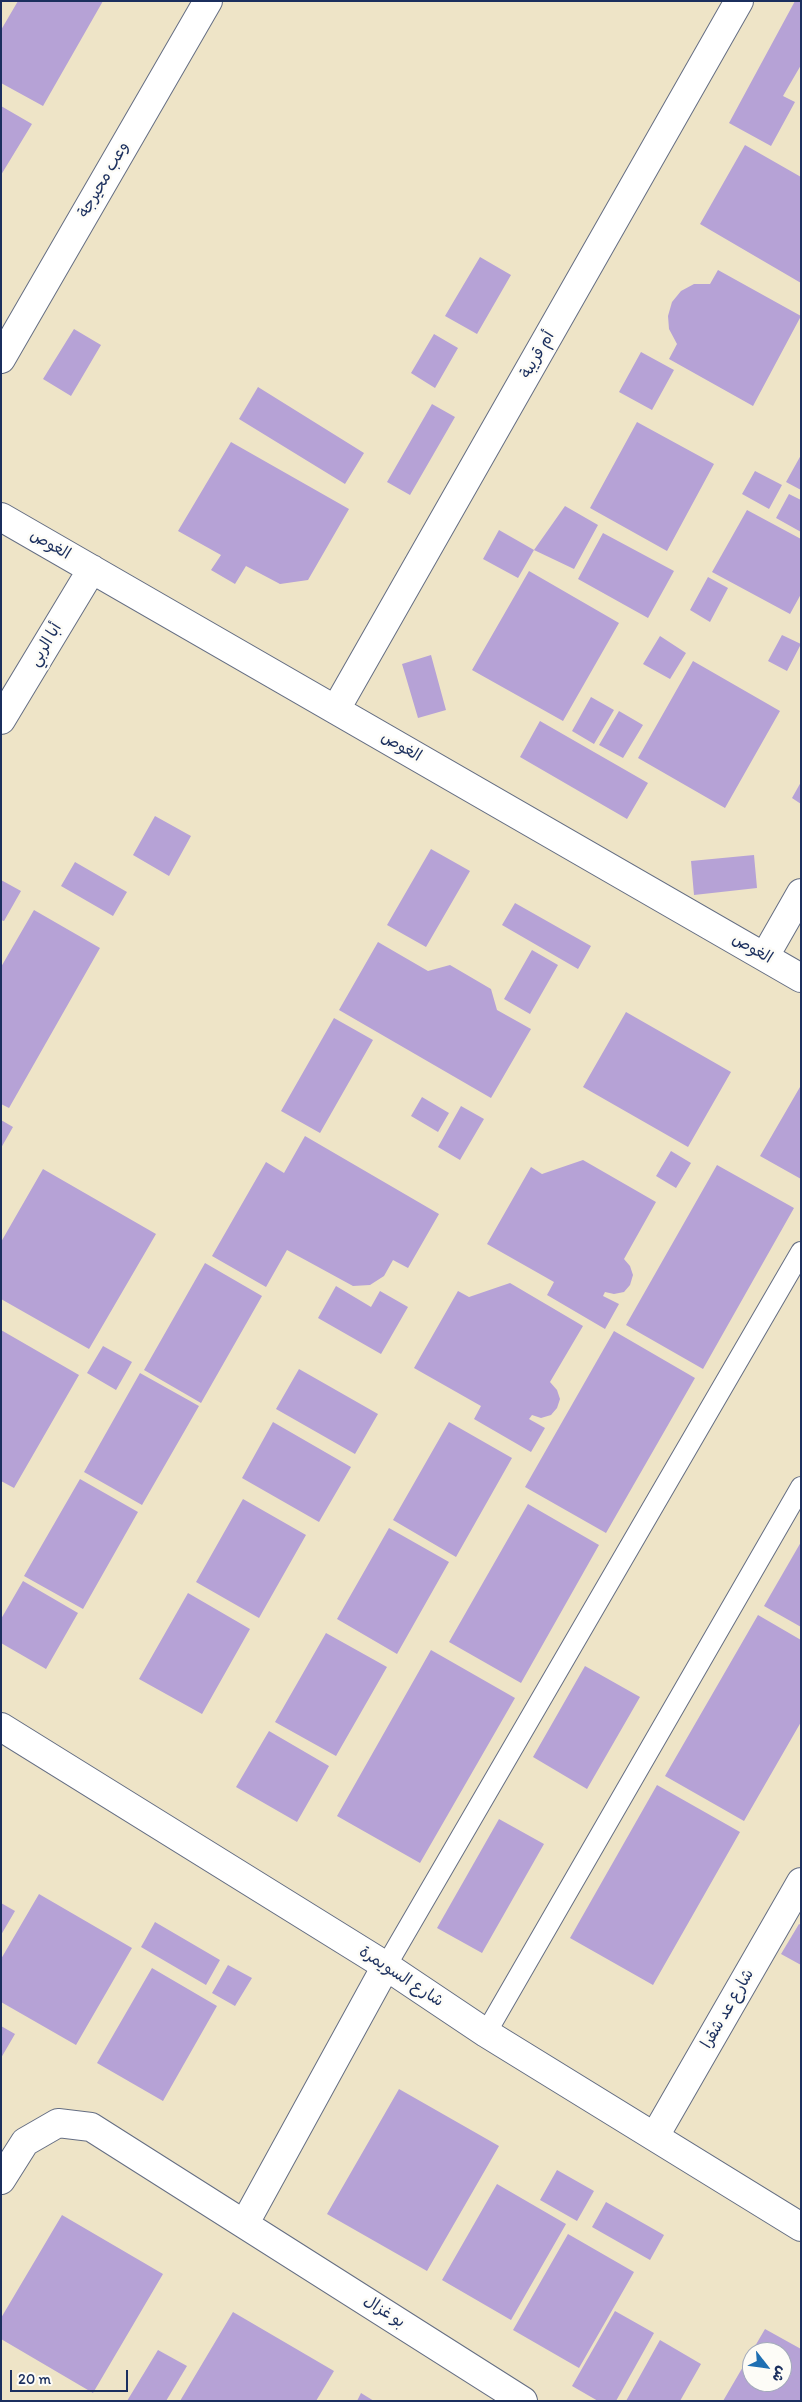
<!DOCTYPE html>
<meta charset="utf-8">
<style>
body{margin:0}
#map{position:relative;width:802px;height:2402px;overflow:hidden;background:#eee4c7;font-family:Itim,"Playpen Sans Arabic",sans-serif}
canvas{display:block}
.frame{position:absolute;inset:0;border:2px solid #1b2f5e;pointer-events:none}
.north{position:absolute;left:742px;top:2342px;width:50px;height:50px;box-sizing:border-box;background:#fdfcf7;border:1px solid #a3aaba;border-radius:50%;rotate:120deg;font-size:14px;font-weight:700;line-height:20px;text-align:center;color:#1b2f5e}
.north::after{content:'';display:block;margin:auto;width:18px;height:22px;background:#1f6fb2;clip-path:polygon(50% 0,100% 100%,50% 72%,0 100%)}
.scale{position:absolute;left:10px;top:2370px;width:118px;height:22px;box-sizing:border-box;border:2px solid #1b2f5e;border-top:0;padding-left:6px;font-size:15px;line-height:18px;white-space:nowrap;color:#1b2f5e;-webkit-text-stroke:4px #fdfcf7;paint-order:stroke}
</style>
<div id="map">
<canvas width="802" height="2402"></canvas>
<div class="frame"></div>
<div class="north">ش</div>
<div class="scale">20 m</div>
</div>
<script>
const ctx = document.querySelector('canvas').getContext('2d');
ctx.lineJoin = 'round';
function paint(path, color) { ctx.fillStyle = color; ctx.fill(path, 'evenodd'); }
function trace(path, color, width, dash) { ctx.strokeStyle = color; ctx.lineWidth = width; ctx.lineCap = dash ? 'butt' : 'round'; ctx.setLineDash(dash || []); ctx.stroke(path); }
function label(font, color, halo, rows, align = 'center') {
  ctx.font = font + ' Itim,"Playpen Sans Arabic",sans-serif'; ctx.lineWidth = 5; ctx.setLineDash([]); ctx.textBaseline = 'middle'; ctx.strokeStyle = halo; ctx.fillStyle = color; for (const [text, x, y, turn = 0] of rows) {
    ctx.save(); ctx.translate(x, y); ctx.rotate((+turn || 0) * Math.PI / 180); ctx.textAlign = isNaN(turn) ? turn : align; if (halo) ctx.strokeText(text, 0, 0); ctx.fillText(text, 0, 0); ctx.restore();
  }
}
const building = new Path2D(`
 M18 1H103L43 106 1 83V30Z
 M795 1H801V65L783 96 795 102 771 146 729 123Z
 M1 106 32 124 1 175Z
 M745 145 801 177V283L700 224Z
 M480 257 511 275 477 334 445 316Z
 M718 270 801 316 753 406 669 359 677 344 669 329 668 316 672 302 681 291 694 284H710Z
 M74 329 101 345 71 396 43 379Z
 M434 334 458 348 435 388 411 373Z
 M641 352 674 370 652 410 619 392Z
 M258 387 364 453 345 484 239 419Z
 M432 404 455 417 410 495 387 482Z
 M637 422 714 464 667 551 590 508Z
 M231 442 349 509 308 580 280 584 246 566 235 584 211 570 221 555 178 531Z
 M801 455V490L786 482Z
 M755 471 782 485 769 509 742 494Z
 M789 494 801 500V532L776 518Z
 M565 506 598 525 574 569 534 550Z
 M747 510 801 539V594L790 614 712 572Z
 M499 530 534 550 518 578 483 559Z
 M603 533 674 571 648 618 578 579Z
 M529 571 619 623 563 721 472 670Z
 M708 577 728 588 710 622 690 610Z
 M782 635 801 644 787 671 768 661Z
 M660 636 686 653 670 679 643 664Z
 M431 655 446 710 418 718 402 664Z
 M693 661 780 711 725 808 638 758Z
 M591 697 614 710 594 744 572 731Z
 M619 711 643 725 623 758 599 745Z
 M540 721 648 783 627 819 520 757Z
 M801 782V804L792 798Z
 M155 816 191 836 169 876 133 855Z
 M431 849 470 871 426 947 387 925Z
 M754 855 757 888 694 895 691 861Z
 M75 862 127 892 113 916 61 886Z
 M1 880 21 891 4 921 1 920Z
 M515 903 591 946 578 969 502 925Z
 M34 910 100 948 9 1108 1 1104V967Z
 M378 942 428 971 450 965 491 989 497 1010 531 1029 491 1098 339 1010Z
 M532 950 558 965 530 1014 504 999Z
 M626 1012 731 1072 688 1147 583 1087Z
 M334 1018 373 1040 320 1133 281 1111Z
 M800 1087 801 1088V1179L760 1156Z
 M422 1097 449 1113 438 1132 411 1116Z
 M461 1106 484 1119 460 1160 438 1147Z
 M1 1120 13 1127 1 1148Z
 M305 1136 439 1214 408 1268 393 1260 384 1276 370 1285 353 1286 287 1250 266 1287 212 1256 266 1162 284 1173Z
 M671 1151 691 1163 676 1188 656 1176Z
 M583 1160 656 1202 624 1259 630 1266 633 1275 630 1285 624 1292 614 1294 605 1292 603 1296 619 1304 605 1329 547 1295 554 1282 487 1244 531 1167 542 1174Z
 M717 1165 794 1208 703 1369 626 1325Z
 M43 1169 156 1234 89 1349 1 1299V1242Z
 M205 1263 262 1296 201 1403 144 1370Z
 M510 1283 583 1326 550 1382 557 1390 560 1399 557 1408 551 1415 541 1418 532 1415 529 1419 545 1428 531 1452 474 1419 481 1406 414 1368 458 1291 469 1297Z
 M336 1286 371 1307 380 1291 408 1307 381 1354 318 1318Z
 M1 1330 79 1375 14 1488 1 1481Z
 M614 1331 695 1378 606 1533 525 1487Z
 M103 1346 132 1362 116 1390 87 1373Z
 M299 1369 378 1414 355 1454 276 1409Z
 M140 1373 199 1406 142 1505 84 1472Z
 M273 1422 351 1467 319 1522 242 1478Z
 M449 1422 512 1458 456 1557 393 1520Z
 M80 1479 138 1512 83 1609 24 1576Z
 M243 1499 306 1535 259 1618 196 1582Z
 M528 1504 599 1545 521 1683 449 1642Z
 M389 1528 449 1562 397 1654 337 1619Z
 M801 1542V1627L764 1606Z
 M23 1581 78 1613 46 1669 1 1643V1619Z
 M188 1593 250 1629 202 1714 139 1679Z
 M758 1615 801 1640V1722L744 1821 665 1776Z
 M326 1633 387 1667 336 1756 275 1722Z
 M431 1650 515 1698 420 1863 337 1816Z
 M585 1666 640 1697 587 1789 533 1757Z
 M269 1731 329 1766 297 1822 236 1787Z
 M657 1785 740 1832 653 1985 570 1938Z
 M499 1819 544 1844 482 1953 437 1928Z
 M39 1894 132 1948 76 2045 1 2002V1959Z
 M1 1903 15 1911 1 1935Z
 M155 1922 220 1960 206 1985 141 1947Z
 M799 1924 801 1925V1965L781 1954Z
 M228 1965 252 1978 235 2006 212 1993Z
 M152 1968 217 2006 163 2101 97 2063Z
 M1 2026 15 2034 1 2058Z
 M399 2089 499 2146 427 2271 327 2214Z
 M557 2170 594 2191 577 2221 540 2200Z
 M497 2184 566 2224 511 2320 442 2280Z
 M606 2202 664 2235 650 2260 592 2227Z
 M62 2215 163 2274 93 2393 1 2339V2318Z
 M568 2234 634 2272 579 2368 513 2330Z
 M615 2311 654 2333 616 2401H598L572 2386Z
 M233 2312 334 2371 316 2401H180Z
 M765 2329 801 2349V2401H723ZM752 2352H782V2382H752Z
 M660 2340 701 2364 680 2401H626Z
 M158 2350 187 2366 166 2401H127Z
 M361 2393 374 2401H357Z`);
const service = new Path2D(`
 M386 1966 801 1252
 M486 2033 801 1487`);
const minor = new Path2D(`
 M1 359 208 1
 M1 517 801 978
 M336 709 739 1
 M1 720 92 569
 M765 956 801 893
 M655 2136 801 1882
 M1 2180 25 2142 58 2123 91 2127 523 2401
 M245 2223 386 1966`);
const tertiary = new Path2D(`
 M1 1727 386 1966 486 2033 801 2227`);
const streetNames = [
 ["وعب محيرجة",104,180,-60],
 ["أم قريبة",538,355,-60],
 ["الغوص",50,545,30],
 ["أبا الربي",46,645,-59],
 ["الغوص",401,747,30],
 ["الغوص",752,949,30],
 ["شارع السويمرة",401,1977,33],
 ["شارع عد شقرا",728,2009,-60],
 ["بو غزال",384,2312,33]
];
paint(building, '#b6a2d6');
trace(service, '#656e83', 22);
trace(minor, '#656e83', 30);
trace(tertiary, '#656e83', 30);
trace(service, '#fff', 20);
trace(minor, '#fff', 28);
trace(tertiary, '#fff', 28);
label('16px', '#1b2f5e', '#fdfcf7', streetNames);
</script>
